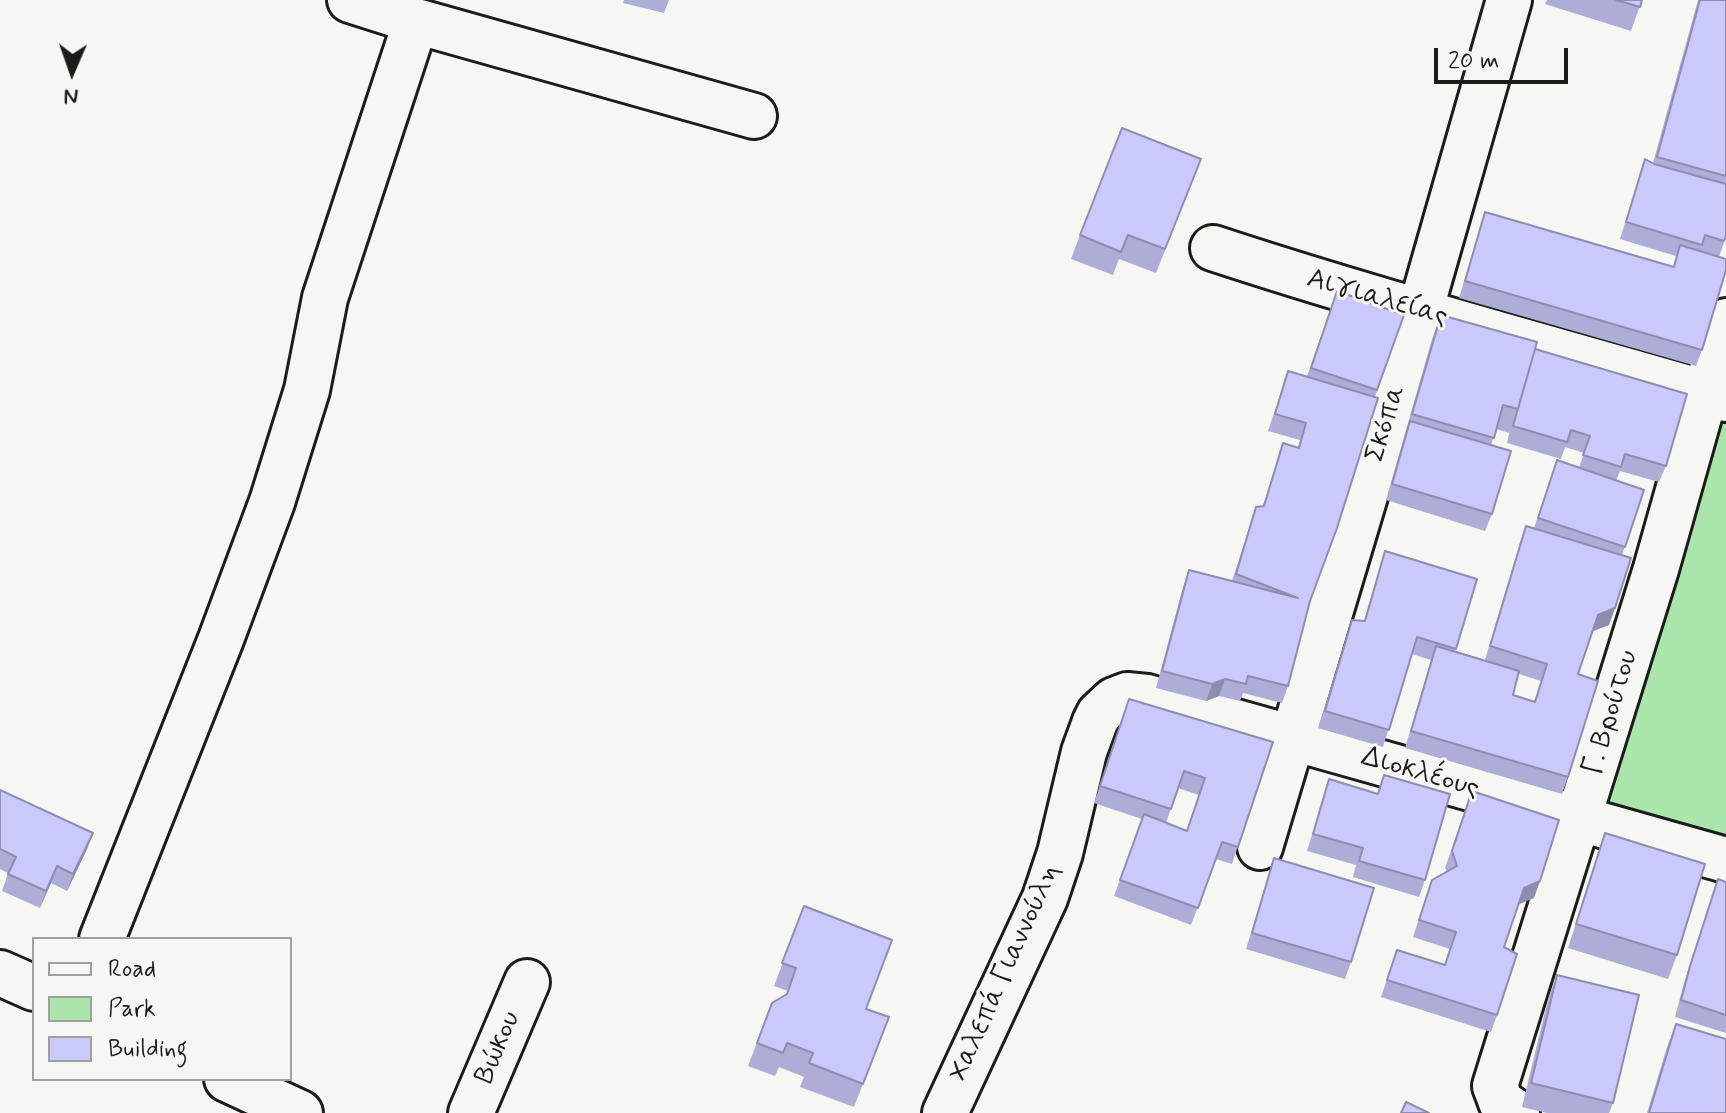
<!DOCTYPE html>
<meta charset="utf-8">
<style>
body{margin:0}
#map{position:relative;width:1726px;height:1113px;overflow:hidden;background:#f6f6f2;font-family:Mynerve,sans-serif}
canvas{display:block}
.legend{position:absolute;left:32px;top:937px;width:260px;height:144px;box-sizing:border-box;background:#f6f6f2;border:2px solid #9f9f9c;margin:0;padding:10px 14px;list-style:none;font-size:24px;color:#1c1c1c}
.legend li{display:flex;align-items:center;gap:16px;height:40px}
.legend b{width:40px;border:2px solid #9f9f9c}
.north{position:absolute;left:32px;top:32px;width:80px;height:80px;-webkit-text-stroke:6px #f6f6f2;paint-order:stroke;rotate:182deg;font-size:22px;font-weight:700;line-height:32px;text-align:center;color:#1c1c1c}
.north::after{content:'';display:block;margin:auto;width:28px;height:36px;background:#1c1c1c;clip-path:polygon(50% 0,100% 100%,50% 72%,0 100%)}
.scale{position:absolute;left:1434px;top:48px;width:134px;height:36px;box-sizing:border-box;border:4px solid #1c1c1c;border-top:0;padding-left:10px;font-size:24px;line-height:28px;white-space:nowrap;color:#1c1c1c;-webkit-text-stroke:6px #f6f6f2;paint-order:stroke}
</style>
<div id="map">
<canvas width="1726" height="1113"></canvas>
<ul class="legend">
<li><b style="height:10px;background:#f6f6f2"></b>Road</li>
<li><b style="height:22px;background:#aae5ab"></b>Park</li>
<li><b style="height:22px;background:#cac9fb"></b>Building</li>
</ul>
<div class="north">N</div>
<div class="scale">20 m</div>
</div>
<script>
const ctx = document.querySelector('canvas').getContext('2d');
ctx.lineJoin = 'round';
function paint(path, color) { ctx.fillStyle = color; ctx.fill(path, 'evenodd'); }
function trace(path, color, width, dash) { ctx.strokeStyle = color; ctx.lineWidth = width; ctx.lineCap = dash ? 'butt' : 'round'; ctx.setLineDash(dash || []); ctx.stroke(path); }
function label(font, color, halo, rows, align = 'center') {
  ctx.font = font + ' Mynerve,sans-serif'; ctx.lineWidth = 6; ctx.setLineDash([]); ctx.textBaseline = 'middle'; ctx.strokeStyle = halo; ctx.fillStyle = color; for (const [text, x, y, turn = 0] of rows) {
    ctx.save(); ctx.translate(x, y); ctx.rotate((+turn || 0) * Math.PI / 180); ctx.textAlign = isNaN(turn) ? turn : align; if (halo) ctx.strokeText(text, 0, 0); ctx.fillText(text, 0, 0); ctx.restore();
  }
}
const green = new Path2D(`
 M1726 399V860L1580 818Z`);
const minor = new Path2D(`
 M350 0 416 21 754 116
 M1213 248C1383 304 1555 349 1726 399
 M1260 847 1420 312 1509 0
 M102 939 221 639 272 502 307 390 325 298 416 21
 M0 973 34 988
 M227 1079 300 1113
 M471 1113 527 982
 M945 1113 1045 898 1060 853 1084 752 1095 722 1099 714 1114 700 1127 695 1147 697 1726 860
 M1517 1113 1501 1102 1495 1086 1656 569 1726 321`);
const wall = new Path2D(`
 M624 0H669L664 13 623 3Z
 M1547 0H1642L1631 31 1545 4Z
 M1698 0H1726V236L1719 257 1702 350 1696 366 1459 298 1485 212 1673 267 1676 256 1620 239 1645 159 1653 163Z
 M1192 182 1156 273 1119 259 1113 275 1071 259 1080 235Z
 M1337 291 1404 315 1375 397 1310 601 1288 686 1282 703 1243 693 1240 701 1219 696 1206 701 1156 688 1183 587 1189 570 1232 581 1256 507 1263 506 1283 443 1298 447 1300 440 1268 431 1288 371 1307 376Z
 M1441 315 1535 349 1666 466 1659 482 1620 471 1616 481 1644 490 1622 555 1615 608 1609 625 1592 631 1578 674 1568 777 1562 794 1405 748 1431 660 1412 654 1383 747 1318 728 1352 620 1364 621 1385 551 1477 579 1455 651 1485 660 1520 543 1526 526 1534 528 1557 460 1579 468 1584 453 1565 447 1561 459 1507 443 1510 430 1509 433 1496 429 1491 445 1492 514 1485 531 1386 500 1432 339ZM1519 674 1541 681 1534 702 1513 695Z
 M1123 716 1273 742 1232 864 1216 859 1191 925 1114 896 1142 819 1094 803ZM1178 788 1199 795 1187 831 1166 823Z
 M1329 779 1425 880 1419 897 1353 877 1356 865 1307 851Z
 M0 790 93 833 87 849 67 891 51 883 40 908 2 891 8 873 0 869Z
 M1472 791 1534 898 1518 904 1504 947 1497 1015 1491 1032 1381 997 1397 950 1445 965 1450 949 1413 937 1432 880 1447 872 1445 868Z
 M1605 833 1677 955 1668 979 1568 948Z
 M1274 858 1351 962 1345 979 1246 949Z
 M1718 879 1726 882V1033L1675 1017 1684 983Z
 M804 906 867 1009 889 1017 854 1107 800 1087 804 1077 779 1067 775 1076 748 1066 772 1003 787 994 788 991 774 986Z
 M1557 975 1613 1103 1609 1113H1547L1522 1107 1548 999Z
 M1676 1024 1726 1113H1647L1667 1047Z`);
const shadedWall = new Path2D(`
 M1615 608 1609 625 1591 632 1598 615Z
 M1225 679 1219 696 1206 701 1212 684Z
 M93 833 87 849 67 891 73 874Z
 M57 866 51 883 40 908 46 891Z
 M1540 881 1534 898 1517 905 1524 888Z`);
const building = new Path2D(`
 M1616 0H1642L1640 7Z
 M1700 0H1726V176L1657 157Z
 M1122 128 1201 159 1165 249 1128 235 1121 252 1080 235Z
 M1645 159 1654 164 1726 184V236L1724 241 1705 235 1702 245 1626 222Z
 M1485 212 1674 267 1680 245 1726 259V270L1702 350 1465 281Z
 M1337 291 1404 315 1377 390 1311 368Z
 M1441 315 1537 342 1518 409 1503 405 1494 438 1412 414Z
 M1535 349 1687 394 1666 466 1625 454 1621 467 1583 455 1590 436 1571 430 1567 442 1513 426Z
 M1288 371 1378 398 1337 528 1310 601 1288 686 1248 676 1246 684 1225 679 1212 684 1162 671 1189 570 1298 598 1236 574 1256 507 1264 506 1283 443 1299 448 1306 423 1275 414Z
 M1410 421 1511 451 1492 514 1392 484Z
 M1557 460 1644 490 1625 547 1538 518Z
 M1526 526 1631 558 1615 608 1598 615 1578 674 1598 681 1568 777 1411 731 1436 646 1519 671 1513 695 1535 702 1547 664 1490 646Z
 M1385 551 1477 579 1456 649 1417 637 1389 730 1325 711 1352 620 1365 621Z
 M1129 699 1273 742 1238 847 1222 842 1198 908 1120 880 1144 814 1187 831 1205 778 1184 771 1171 809 1100 786Z
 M1384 775 1450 794 1425 880 1359 861 1363 848 1313 834 1329 779 1378 794Z
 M0 790 93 833 73 874 57 866 46 891 8 874 16 857 0 849Z
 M1472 791 1559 820 1540 881 1524 888 1504 947 1517 954 1497 1015 1387 980 1397 950 1445 965 1456 932 1419 920 1432 880 1457 866 1452 851Z
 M1605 833 1705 864 1677 955 1576 924Z
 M1274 858 1374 888 1351 962 1252 933Z
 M1718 879 1726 882V1015L1681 1000 1690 966Z
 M804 906 892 940 866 1009 889 1017 863 1084 809 1063 813 1053 787 1043 783 1053 757 1043 772 1003 787 994 796 968 782 963Z
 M1557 975 1639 995 1613 1103 1531 1083Z
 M1676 1024 1726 1039V1113H1649Z
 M1406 1102 1429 1113H1401Z`);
const streetNames = [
 ["Αιγιαλείας",1377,299,16],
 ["Σκόπα",1387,424,-73],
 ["Γ. Βρούτου",1612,713,-73],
 ["Διοκλέους",1420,774,16],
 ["Χαλεπά Γιαννούλη",1006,973,-66],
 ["Βώκου",499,1048,-67]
];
paint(green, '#aae5ab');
trace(minor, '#1c1c1c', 50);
trace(minor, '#f6f6f2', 44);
paint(wall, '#aeadd8');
paint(shadedWall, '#8d8db0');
paint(building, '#cac9fb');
trace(building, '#8d8db0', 2);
label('28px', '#1c1c1c', '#f6f6f2', streetNames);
</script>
